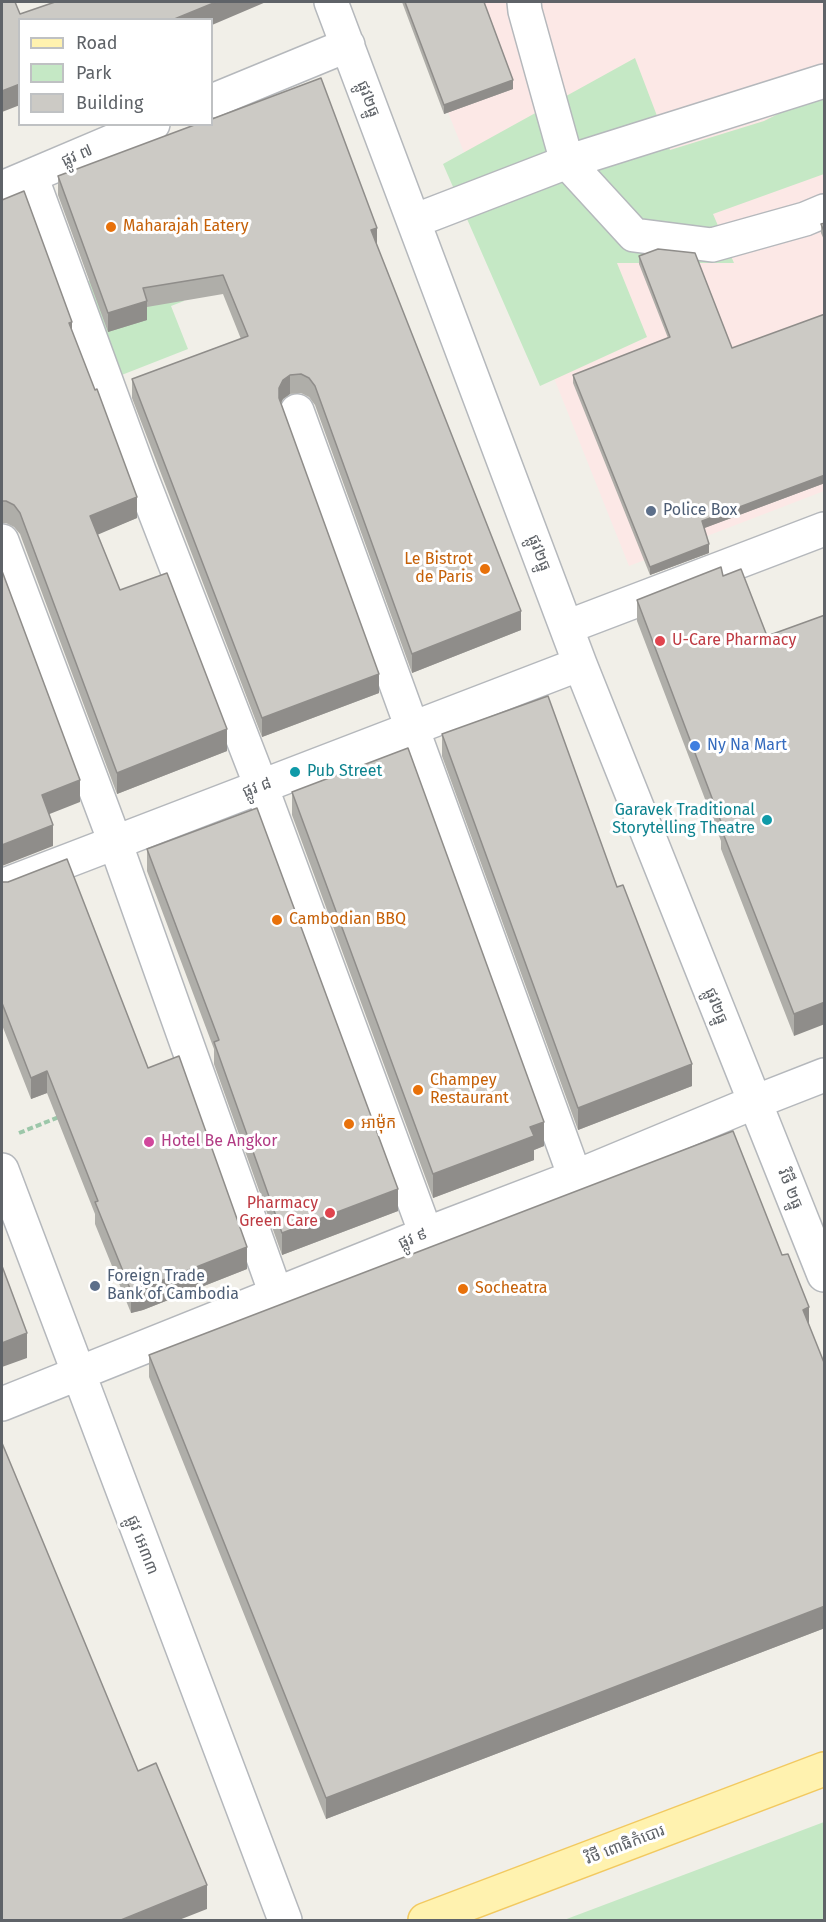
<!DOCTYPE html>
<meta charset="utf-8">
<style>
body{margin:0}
#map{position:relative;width:826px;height:1922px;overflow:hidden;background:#f1efe8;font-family:"Fira Sans",sans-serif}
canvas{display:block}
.frame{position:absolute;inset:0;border:3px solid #5f6368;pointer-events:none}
.legend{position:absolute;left:18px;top:18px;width:195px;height:108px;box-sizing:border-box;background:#fff;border:2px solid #bfc1c3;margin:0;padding:8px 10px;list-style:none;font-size:18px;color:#5f6368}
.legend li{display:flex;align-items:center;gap:12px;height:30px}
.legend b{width:30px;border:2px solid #bfc1c3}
</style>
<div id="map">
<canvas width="826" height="1922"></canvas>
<div class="frame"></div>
<ul class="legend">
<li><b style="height:8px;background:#fff2af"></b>Road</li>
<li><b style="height:16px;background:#c5e8c5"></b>Park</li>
<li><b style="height:16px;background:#cccac5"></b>Building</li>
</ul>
</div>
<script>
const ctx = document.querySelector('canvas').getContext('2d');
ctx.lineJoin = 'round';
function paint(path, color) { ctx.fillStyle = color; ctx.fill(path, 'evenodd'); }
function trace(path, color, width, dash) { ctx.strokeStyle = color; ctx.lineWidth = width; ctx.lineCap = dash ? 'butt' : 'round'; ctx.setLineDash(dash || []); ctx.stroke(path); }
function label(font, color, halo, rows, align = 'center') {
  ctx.font = font + ' "Fira Sans","Noto Sans Khmer",sans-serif'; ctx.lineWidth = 6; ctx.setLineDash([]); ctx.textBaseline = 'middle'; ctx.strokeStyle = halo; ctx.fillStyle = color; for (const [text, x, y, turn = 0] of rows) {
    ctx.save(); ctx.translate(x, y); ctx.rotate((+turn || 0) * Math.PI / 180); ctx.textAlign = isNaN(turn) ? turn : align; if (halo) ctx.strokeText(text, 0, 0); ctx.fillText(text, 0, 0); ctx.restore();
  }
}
const medical = new Path2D(`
 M404 2H824V491L629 566Z`);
const green = new Path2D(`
 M635 58 670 150 764 121 824 91V174L713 214 734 263H617L647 337 540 386 443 164Z
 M154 229 184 301 171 306 188 349 114 378 76 286 116 270Z
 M824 1822V1920H564Z`);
const path = new Path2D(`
 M19 1133 59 1117`);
const minor = new Path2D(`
 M331 2 580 664 824 1275
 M524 2 525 11 567 162 634 235 712 245 805 219 824 211
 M212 101 348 45
 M31 176 139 471 261 786 426 1234
 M2 188 153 124
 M414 221 567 162 824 81
 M297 411 575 1177
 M2 541 115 842 276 1294
 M567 627 824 529
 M2 886 580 664
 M2 1170 285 1920
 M2 1404 426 1234 575 1177 755 1102 824 1075`);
const major = new Path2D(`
 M425 1920 824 1769`);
const wall = new Path2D(`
 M402 2H484L513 89 444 114Z
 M58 176 377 246 521 630 412 673 315 405 309 397 301 393 290 394 283 399 281 403 379 693 262 737 132 398V379L241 339 223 294 147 307V320L108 332 58 195Z
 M2 200 72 333 137 518 97 534 120 590 227 751 117 794 20 534 14 527 6 523H2Z
 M825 223V242L821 233V224Z
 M639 256 732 348 825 483 704 528 709 553 650 575 573 383V375L668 338 639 264Z
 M723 576 767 636 825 615 794 1036 721 849V841L637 621V600Z
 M442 734 617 887 692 1086 578 1130 442 756Z
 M292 792 544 1146 534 1150V1160L433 1198 292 815Z
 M147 849 398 1211 282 1255 214 1064V1049L147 871Z
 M2 882 148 1068 247 1269 143 1310 131 1313 95 1224V1214L47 1093 31 1099 2 1025Z
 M809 1327 825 1365V1628L326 1819 149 1377V1355Z`);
const shadedWall = new Path2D(`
 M216 2H266L212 25V20H172Z
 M513 80V89L444 114V105Z
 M20 84V105L2 112V91Z
 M377 228V247L371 230Z
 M147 301V320L108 332V313Z
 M72 322V344L69 323Z
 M290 375V394L283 399 279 407V388L283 380Z
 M825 475V483L702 529V521Z
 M137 497V518L90 538V516Z
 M709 544V553L650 575V567Z
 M521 611V630L412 673V654Z
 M379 674V693L262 737V718Z
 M227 729V751L117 794V773Z
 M80 780V802L42 817V795Z
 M53 825V846L2 866V845Z
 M825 1002V1024L794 1036V1014Z
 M692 1064V1086L578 1130V1108Z
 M47 1071V1093L31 1099V1078Z
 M544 1122V1146L534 1150V1160L433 1198V1174L530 1127Z
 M398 1189V1211L282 1255V1233Z
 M247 1247V1269L143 1310 131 1313V1291Z
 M809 1307V1329L803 1310Z
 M27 1333V1358L2 1367V1343Z
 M825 1606V1628L326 1819V1798Z
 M207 1885V1909L179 1920H121Z`);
const building = new Path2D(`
 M2 2H15L20 14 55 2H216L172 20H20V84L2 91Z
 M405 2H484L513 80 444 105Z
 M321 78 377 228 371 230 521 611 412 654 315 386 309 378 301 374 290 375 283 380 279 388V398L379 674 262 718 132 379 248 336 223 275 143 288 147 301 108 313 58 176 197 124H212V119Z
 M24 191 72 322 69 323 95 390 97 389 137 497 90 516 120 590 167 573 227 729 117 773 20 513 14 505 6 501H2V200Z
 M825 223V234L821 224Z
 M658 249 695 253 732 348 825 314V475L702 521 709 544 650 567 573 375 670 337 639 256Z
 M721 567 723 576 741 569 767 636 825 615V1002L794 1014 721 828 723 827 637 600Z
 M2 571 80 780 42 795 53 825 2 845Z
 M548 696 617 887 623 885 692 1064 578 1108 442 734Z
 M408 748 544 1122 530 1127 534 1136 433 1174 292 792Z
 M257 808 398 1189 282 1233 214 1042 219 1040 147 849Z
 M67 859 148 1068 179 1056 247 1247 143 1288 131 1291 95 1202 98 1201 47 1071 31 1078 2 1003V882H8Z
 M733 1131 782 1255 788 1254 809 1307 803 1310 825 1365V1606L326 1798 149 1355Z
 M2 1266 27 1333 2 1343Z
 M2 1443 138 1771 156 1763 207 1885 121 1920H2Z`);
const markers = [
 [111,227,6,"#e8710a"],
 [651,511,6,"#5c6f8a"],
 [485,569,6,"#e8710a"],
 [660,641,6,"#e0444e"],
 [695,746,6,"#3f7fe0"],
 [295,772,6,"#0f9aa8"],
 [767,820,6,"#0f9aa8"],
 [277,920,6,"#e8710a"],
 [418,1090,6,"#e8710a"],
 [349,1124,6,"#e8710a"],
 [149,1142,6,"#d1479c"],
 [330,1213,6,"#e0444e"],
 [95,1286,6,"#5c6f8a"],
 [463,1289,6,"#e8710a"]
];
const streetNames = [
 ["ផ្លូវ២ធ្នូ",368,99,69],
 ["ផ្លូវ ៧",77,156,-23],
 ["ផ្លូវ២ធ្នូ",539,553,69],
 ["ផ្លូវ ៨",257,788,-21],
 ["ផ្លូវ២ធ្នូ",716,1006,68],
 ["វិថី ២ធ្នូ",790,1189,68],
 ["ផ្លូវ ៩",413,1239,-22],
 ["ផ្លូវ អេ៣៣",142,1545,69],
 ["វិថី ពោធិកំបោរ",625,1845,-21]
];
const foodNames = [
 ["Maharajah Eatery",123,227],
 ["Le Bistrot",473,560,"right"],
 ["de Paris",473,578,"right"],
 ["Cambodian BBQ",289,920],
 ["Champey",430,1081],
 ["Restaurant",430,1099],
 ["អាម៉ុក",361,1124],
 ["Socheatra",475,1289]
];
const serviceNames = [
 ["Police Box",663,511],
 ["Foreign Trade",107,1277],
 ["Bank of Cambodia",107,1295]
];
const healthNames = [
 ["U-Care Pharmacy",672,641],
 ["Pharmacy",318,1204,"right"],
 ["Green Care",318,1222,"right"]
];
const shopNames = [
 ["Ny Na Mart",707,746]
];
const cultureNames = [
 ["Pub Street",307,772],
 ["Garavek Traditional",755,811,"right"],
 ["Storytelling Theatre",755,829,"right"]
];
const hotelNames = [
 ["Hotel Be Angkor",161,1142]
];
paint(medical, '#fce8e6');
paint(green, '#c5e8c5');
trace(minor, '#b5b8bc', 36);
trace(major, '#f2c960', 36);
trace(path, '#9cc7a9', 4, [6, 3]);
trace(minor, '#fff', 33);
trace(major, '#fff2af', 33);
paint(wall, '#afaea9');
paint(shadedWall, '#8f8d8a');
paint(building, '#cccac5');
trace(building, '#8f8d8a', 1.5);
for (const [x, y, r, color] of markers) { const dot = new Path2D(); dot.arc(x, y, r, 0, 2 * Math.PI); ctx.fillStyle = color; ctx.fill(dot); trace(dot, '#fff', 2); }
label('16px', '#5f6368', '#fff', streetNames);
label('16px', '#c56008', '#fff', foodNames, 'left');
label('16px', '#4e5e75', '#fff', serviceNames, 'left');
label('16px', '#be3a42', '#fff', healthNames, 'left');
label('16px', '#366cbe', '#fff', shopNames, 'left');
label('16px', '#0d838f', '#fff', cultureNames, 'left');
label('16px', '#b23c85', '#fff', hotelNames, 'left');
</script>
